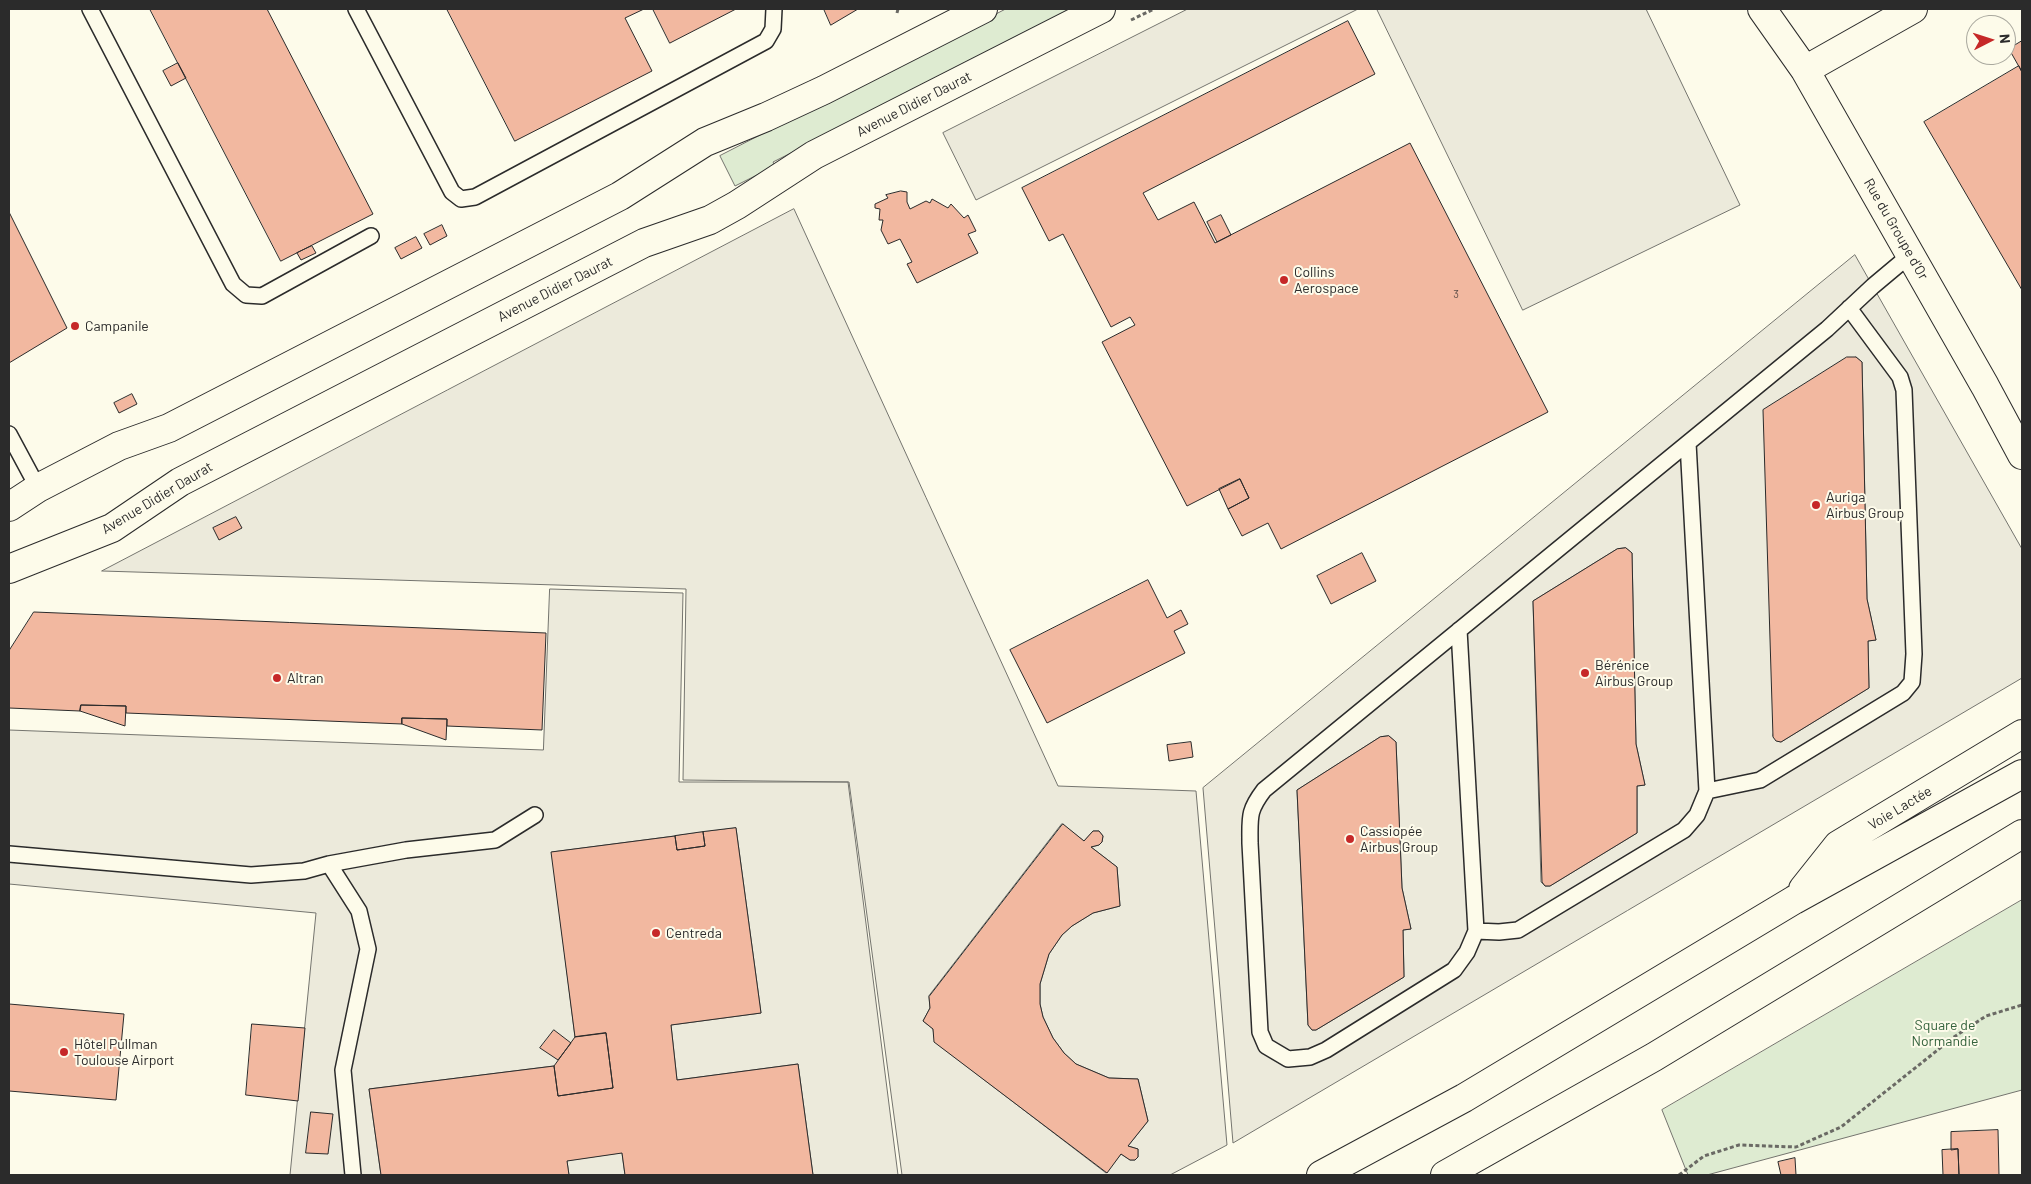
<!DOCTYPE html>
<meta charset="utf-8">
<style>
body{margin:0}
#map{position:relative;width:2031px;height:1184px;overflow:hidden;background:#fdfbea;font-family:Barlow,sans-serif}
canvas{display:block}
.frame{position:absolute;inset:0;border:10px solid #2b2b2b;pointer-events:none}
.north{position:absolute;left:1966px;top:15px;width:50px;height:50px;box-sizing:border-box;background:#fdfbea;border:1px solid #a9a89e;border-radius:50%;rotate:85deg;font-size:14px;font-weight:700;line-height:20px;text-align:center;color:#2b2b2b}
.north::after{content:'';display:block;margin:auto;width:18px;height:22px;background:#c62828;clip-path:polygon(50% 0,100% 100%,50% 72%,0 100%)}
</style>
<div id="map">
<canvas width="2031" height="1184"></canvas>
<div class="frame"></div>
<div class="north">N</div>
</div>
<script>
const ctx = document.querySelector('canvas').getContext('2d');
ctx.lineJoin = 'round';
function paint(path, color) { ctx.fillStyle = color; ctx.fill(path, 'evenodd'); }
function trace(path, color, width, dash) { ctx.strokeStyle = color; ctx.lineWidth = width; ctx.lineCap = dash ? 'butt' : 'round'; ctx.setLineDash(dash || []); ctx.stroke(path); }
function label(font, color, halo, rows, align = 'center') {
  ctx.font = font + ' Barlow,sans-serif'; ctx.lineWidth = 4; ctx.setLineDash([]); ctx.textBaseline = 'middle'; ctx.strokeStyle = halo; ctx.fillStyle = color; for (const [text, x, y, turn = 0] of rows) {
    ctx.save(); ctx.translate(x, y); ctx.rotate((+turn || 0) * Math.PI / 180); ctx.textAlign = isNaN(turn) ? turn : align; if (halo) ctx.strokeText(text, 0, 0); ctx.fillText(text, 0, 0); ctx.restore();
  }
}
const green = new Path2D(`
 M1006 9H1079L773 162 775 166 735 186 720 156Z
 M2022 900V1090L1707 1175H1688L1662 1110Z`);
const parking = new Path2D(`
 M1188 9H1358L976 200 943 133Z
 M1377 9H1646L1740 205 1523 310Z
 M794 209 1058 786 1196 791 1227 1145 1170 1175H902L849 782 683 780 686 589 102 571ZM1062 824 1084 841 1093 831H1099L1103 836 1102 842 1099 845 1091 847 1117 867 1120 906 1093 913 1072 926 1062 935 1049 954 1040 984V1004L1043 1017 1053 1038 1064 1053 1076 1064 1109 1078 1138 1079 1148 1121 1128 1146 1138 1149V1157L1135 1160H1130L1121 1154 1106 1173 935 1042 933 1029 923 1021 930 1008 929 996Z
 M1855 255 2022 549V678L1233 1143 1203 788ZM1856 357 1862 362 1867 599 1876 640 1868 641 1869 688 1781 742 1777 741 1773 736ZM1626 548 1632 553 1636 744 1645 785 1637 786V833L1550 886H1545L1541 882 1533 601 1617 549ZM1389 736 1396 742 1402 888 1411 929 1403 930 1404 977 1316 1030H1312L1308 1025 1297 790 1380 737Z
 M550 589 683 593 679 782H848L898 1175H813L798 1064 677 1080 671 1025 761 1013 736 828 552 852 575 1037 606 1033 554 1066 369 1089 381 1175H290L316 913 9 884V730L543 750Z
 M622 1153 625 1175H569L567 1161Z`);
const building = new Path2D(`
 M150 9H267L373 214 281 261Z
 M447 9H644L625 18 652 71 515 141Z
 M653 9H736L670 43Z
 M824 9H858L831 25Z
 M1348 21 1375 74 1143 193 1158 220 1194 202 1215 243 1410 143 1548 412 1281 549 1268 523 1242 536 1228 509 1249 498 1240 479 1187 506 1102 342 1135 325 1130 317 1111 327 1063 234 1049 241 1022 188Z
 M2022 41V72L2009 49Z
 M178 63 186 78 171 86 163 71Z
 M2019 66 2022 72V290L1924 122Z
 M901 191 907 192V202L910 209 926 201 930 203 932 199 948 208 951 204 964 218 968 215 976 231 968 234 978 253 917 283 907 264 912 262 900 239 888 244 881 230 883 220H879L880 209 875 208V204L888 198 886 195Z
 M9 212 67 328 9 363Z
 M1221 215 1231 235 1217 242 1207 222Z
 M442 225 447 236 430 245 424 234Z
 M416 237 422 248 401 259 395 248Z
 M312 246 316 253 301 260 297 253Z
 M1847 357H1856L1862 362 1867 599 1876 640 1868 641 1869 688 1781 742 1776 741 1773 737 1763 410Z
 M132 394 137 404 119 413 114 403Z
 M1240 479 1249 498 1228 509 1219 489Z
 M236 517 242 528 219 540 213 528Z
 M1626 548 1632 553 1636 744 1645 785 1637 786V833L1550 886H1545L1542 882 1533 601 1617 549Z
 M1362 553 1376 581 1331 604 1317 576Z
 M1148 580 1167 618 1181 610 1188 624 1174 631 1185 653 1047 723 1010 650Z
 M34 612 546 633 542 730 447 726V719L402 718V724L126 713V706L81 705 80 711 9 708V651Z
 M81 705 126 706 125 726 80 711Z
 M402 718 447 719 446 740 402 724Z
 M1389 736 1396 742 1402 888 1411 929 1403 930 1404 977 1316 1030H1312L1308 1025 1297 790 1380 737Z
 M1191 742 1193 757 1169 761 1167 745Z
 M1063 824 1084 841 1093 831H1099L1103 836 1102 842 1099 845 1091 847 1117 867 1120 906 1093 913 1072 926 1062 935 1049 954 1040 984V1004L1043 1017 1053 1038 1064 1053 1076 1064 1109 1078 1138 1079 1148 1121 1128 1146 1138 1149V1157L1135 1160H1130L1121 1154 1107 1173 934 1042 933 1029 923 1021 930 1008 929 997Z
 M736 828 761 1013 671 1025 677 1080 798 1064 813 1175H625L622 1153 567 1161 569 1175H381L369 1089 554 1066 558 1096 613 1088 606 1033 575 1037 551 852 675 836 677 850 705 846 703 832Z
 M703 832 705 846 677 850 675 836Z
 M9 1004 124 1014 116 1100 9 1091Z
 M252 1024 305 1028 298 1101 246 1095Z
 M554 1030 571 1043 558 1060 540 1048Z
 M606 1033 613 1088 558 1096 554 1066 575 1037Z
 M311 1112 333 1114 328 1154 306 1153Z
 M1998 1130 1999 1175H1959L1958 1149 1951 1150V1132Z
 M1958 1149 1959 1175H1943L1942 1150Z
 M1795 1158 1796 1175H1781L1778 1162Z`);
const path = new Path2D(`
 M897 13 898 9
 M1131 20 1154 9
 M1679 1175 1704 1156 1739 1145 1796 1147 1841 1127 1954 1037 1986 1016 2022 1005`);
const lane = new Path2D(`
 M90 9 233 284 246 295 262 296 371 236
 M356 9 452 192 461 199 475 197 766 41 773 29 774 9
 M9 434 38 488
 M1459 630 1476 931 1467 952 1454 970 1326 1050 1310 1057 1288 1059 1266 1046 1260 1032 1250 843C1250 817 1248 811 1264 790L1827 329 1873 286 1910 255
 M1707 791 1760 780 1903 693 1912 682 1914 654 1904 390 1900 377 1849 308
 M9 854 251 875 304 871 329 864 406 850 495 840 535 815
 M329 864 359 911 368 949 343 1070 353 1175
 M1476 931 1499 932 1518 930 1684 830 1697 815 1707 791 1688 443`);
const street = new Path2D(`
 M1762 9 1805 70 1985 386 2022 455
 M1805 70 1913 9
 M9 507 38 488 119 446 169 428 620 196 705 142 766 117 824 90 983 9
 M9 569 112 528 180 482 644 243 710 220 737 205 814 155 1101 9`);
const highway = new Path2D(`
 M1803 889 1838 845 2022 734
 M1321 1175 1464 1098 1794 900 2022 774
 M1445 1175 1654 1057 2022 834`);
const markers = [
 [1284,280,5,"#c62828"],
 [75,326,5,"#c62828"],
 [1816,505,5,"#c62828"],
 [1585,673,5,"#c62828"],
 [277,678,5,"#c62828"],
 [1350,839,5,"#c62828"],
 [656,933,5,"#c62828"],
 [64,1052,5,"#c62828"]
];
const numberNames = [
 ["3",1456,294]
];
const streetNames = [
 ["Avenue Didier Daurat",914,104,-27],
 ["Rue du Groupe d'Or",1896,229,60],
 ["Avenue Didier Daurat",555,289,-27],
 ["Avenue Didier Daurat",157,498,-31],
 ["Voie Lactée",1900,808,-31]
];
const poiNames = [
 ["Collins",1294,272],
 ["Aerospace",1294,288],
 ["Campanile",85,326],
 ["Auriga",1826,497],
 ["Airbus Group",1826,513],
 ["Bérénice",1595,665],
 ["Airbus Group",1595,681],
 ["Altran",287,678],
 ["Cassiopée",1360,831],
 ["Airbus Group",1360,847],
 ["Centreda",666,933],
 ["Hôtel Pullman",74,1044],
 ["Toulouse Airport",74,1060]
];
const parkNames = [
 ["Square de",1945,1025],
 ["Normandie",1945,1041]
];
paint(green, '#deebd1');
trace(green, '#74746e', 1);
paint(parking, '#eceadb');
trace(parking, '#74746e', 1);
paint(building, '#f2b8a0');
trace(building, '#2b2b2b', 1);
trace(lane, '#2b2b2b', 18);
trace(street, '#2b2b2b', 30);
trace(highway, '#2b2b2b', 30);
trace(path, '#6a6964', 3, [4, 2.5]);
trace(lane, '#fdfbea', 15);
trace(street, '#fdfbea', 28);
trace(highway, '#fdfbea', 28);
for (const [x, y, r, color] of markers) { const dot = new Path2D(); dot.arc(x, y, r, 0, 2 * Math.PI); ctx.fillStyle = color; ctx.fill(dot); trace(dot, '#fdfbea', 2); }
label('11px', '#5d4e48', null, numberNames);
label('14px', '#2b2b2b', '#fdfbea', streetNames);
label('14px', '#2b2b2b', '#fdfbea', poiNames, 'left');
label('14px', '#34623c', '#fdfbea', parkNames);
</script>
